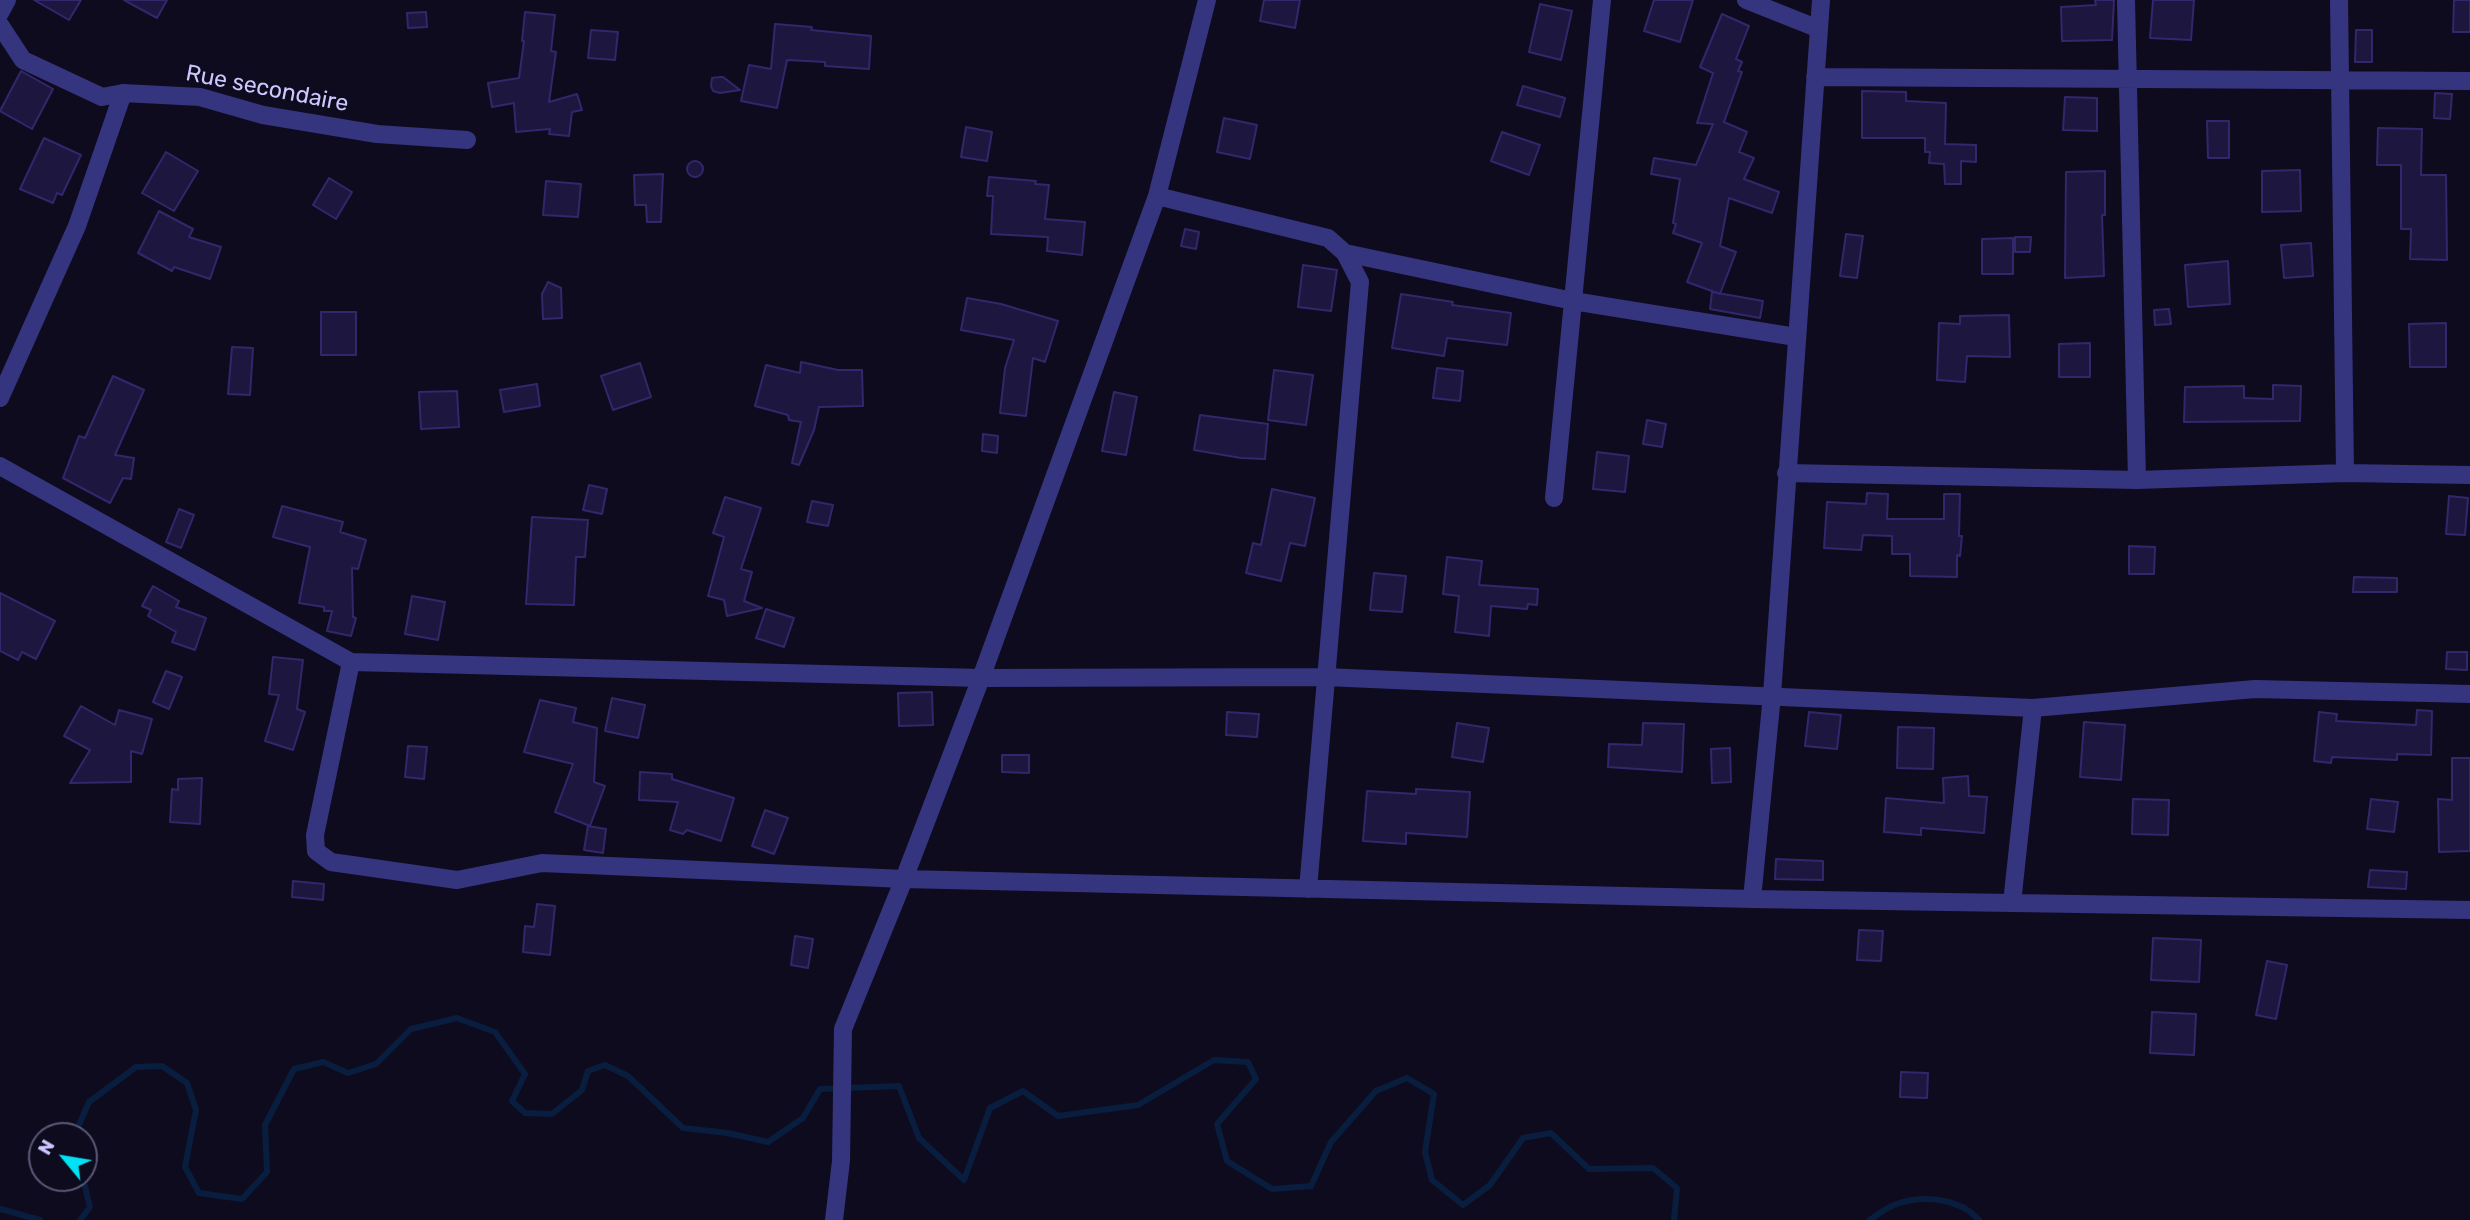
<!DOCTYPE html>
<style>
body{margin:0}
#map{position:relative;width:2470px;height:1220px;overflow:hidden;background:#0e0b1e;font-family:Rubik,sans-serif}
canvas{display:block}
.north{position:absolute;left:28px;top:1122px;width:70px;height:70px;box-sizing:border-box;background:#0e0b1e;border:2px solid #5a5778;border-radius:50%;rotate:300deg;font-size:19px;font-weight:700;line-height:28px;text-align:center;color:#ccc8ff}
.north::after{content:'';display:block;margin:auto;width:24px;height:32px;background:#00e2f3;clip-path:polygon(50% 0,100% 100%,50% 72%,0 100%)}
</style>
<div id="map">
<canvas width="2470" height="1220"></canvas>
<div class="north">N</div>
</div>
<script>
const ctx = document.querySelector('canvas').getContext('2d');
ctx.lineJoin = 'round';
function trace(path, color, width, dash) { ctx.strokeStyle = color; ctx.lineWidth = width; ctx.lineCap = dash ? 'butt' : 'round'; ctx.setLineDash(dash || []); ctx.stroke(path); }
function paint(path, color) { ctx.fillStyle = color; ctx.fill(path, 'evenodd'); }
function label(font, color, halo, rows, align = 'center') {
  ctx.font = font + ' Rubik,sans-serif'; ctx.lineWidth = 5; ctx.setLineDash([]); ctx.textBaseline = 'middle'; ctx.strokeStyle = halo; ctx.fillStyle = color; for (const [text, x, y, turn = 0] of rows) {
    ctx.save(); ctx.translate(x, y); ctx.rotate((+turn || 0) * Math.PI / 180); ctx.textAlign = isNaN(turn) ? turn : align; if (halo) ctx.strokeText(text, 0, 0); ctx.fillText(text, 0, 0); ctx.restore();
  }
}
const stream = new Path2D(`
 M74 1136 89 1102 136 1067 162 1066 187 1083 196 1110 185 1167 199 1193 242 1199 267 1172 265 1125 294 1069 323 1062 348 1073 376 1064 411 1029 457 1018 495 1032 525 1074 512 1101 525 1113 552 1114 582 1090 588 1071 605 1065 628 1076 683 1128 728 1133 768 1142 803 1118 820 1089 899 1086 919 1138 964 1180 990 1108 1023 1091 1058 1116 1138 1105 1214 1060 1248 1062 1256 1079 1217 1124 1227 1161 1272 1189 1311 1186 1331 1142 1376 1091 1407 1078 1434 1094 1425 1152 1432 1180 1463 1205 1490 1185 1523 1138 1551 1133 1589 1169 1653 1168 1677 1188 1674 1220
 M0 1209 40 1220
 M80 1220 90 1207 83 1178
 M1870 1220C1877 1215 1886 1208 1894 1205 1921 1194 1960 1198 1979 1220`);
const building = new Path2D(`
 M34 0H81L69 20Z
 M124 0H167L157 18Z
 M1264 0H1300L1295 28 1260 21Z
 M1654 0H1693L1680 42 1644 31Z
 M2095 0H2114L2112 40 2062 41 2061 7 2096 5Z
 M2153 0H2194L2191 40 2150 38Z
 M2454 0H2470V32H2453Z
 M1540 4 1572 11 1561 60 1529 52Z
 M426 12 427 27 408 28 407 13Z
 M525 12 555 15 551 51 556 52 549 102 577 94 582 110 572 112 569 136 549 134 550 129 516 132 514 103 492 107 488 83 519 78 524 41H522Z
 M1722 14 1749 26 1736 59 1742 62 1738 71 1742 72 1724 122 1747 132 1739 152 1754 158 1744 179 1779 192 1772 213 1729 198 1720 246 1736 252 1720 294 1687 282 1702 243 1673 233 1676 224 1673 223 1680 179 1651 174 1654 158 1696 165 1713 124 1697 123 1713 73 1700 67Z
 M775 24 812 27 811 30 871 36 869 69 825 66V62L787 60 777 108 741 101 749 65 771 69Z
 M591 30 618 32 615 60 588 58Z
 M2356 30H2372V62H2355Z
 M21 71 53 89 32 129 0 111Z
 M720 77H723L740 90 720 93 713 91 711 86 712 78Z
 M1523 86 1565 98 1560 117 1517 105Z
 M1862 91 1906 92V101L1946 103 1945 144 1976 145V162L1961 161V184H1945L1944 164 1929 163 1930 152H1925V138H1862Z
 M2435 93 2452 94 2450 119 2434 118Z
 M2065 97 2097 98V131L2063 130Z
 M1224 118 1257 125 1250 159 1217 152Z
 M2207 121H2229V158H2208Z
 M966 127 992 132 987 161 961 157Z
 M2378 128 2422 129 2421 175H2446L2447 260 2410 259 2411 229H2401V165H2377Z
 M1502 132 1540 145 1529 175 1491 161Z
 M44 138 81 155 62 195 57 193 53 203 20 189Z
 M166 152 198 171 174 211 142 193Z
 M687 169a8 8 0 1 1 16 0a8 8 0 1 1-16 0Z
 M2300 170 2301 211 2262 212V171Z
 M2105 171V215H2102L2104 276 2065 278 2066 172Z
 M663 174 661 222H647L646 205H635L634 175Z
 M989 177 1036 181 1035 184 1049 185 1045 219 1085 222 1082 255 1047 251 1048 237 991 234 993 196H987Z
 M329 178 352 192 336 219 313 205Z
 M546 181 581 184 578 217 543 215Z
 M159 211 193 229 189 237 221 247 210 279 174 267 172 271 138 253Z
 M1185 229 1199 232 1196 249 1181 246Z
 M1846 234 1863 236 1857 278 1840 276Z
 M2015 237H2031L2030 252H2015Z
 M2013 238V274H1982V239Z
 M2311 243 2313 276 2284 278 2281 245Z
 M2228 261 2230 304 2188 307 2185 265Z
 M1303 265 1337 270 1331 311 1298 307Z
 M548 282 561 288 562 318 543 319 542 294Z
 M1712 292 1763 301 1760 318 1710 309Z
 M1401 294 1453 302 1452 305 1511 313 1507 345 1447 338 1444 356 1392 348Z
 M967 298 1001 304 1058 321 1045 362 1033 358 1026 416 1000 413 1005 368 1014 340 961 330Z
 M2169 309 2171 324 2155 325 2154 310Z
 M321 312H356V355H321Z
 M2009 315 2010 357 1967 356 1965 382 1937 380 1939 323 1960 324V316Z
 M2446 323V367H2410L2409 324Z
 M2090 343V377H2059V344Z
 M232 347 253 348 250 395 228 394Z
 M801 362 838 370H862L863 406 819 407 814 430 799 465 792 463 801 422 789 420 788 415 755 406 766 365 800 373Z
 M640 363 651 397 613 410 601 376Z
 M1437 368 1463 371 1460 401 1433 398Z
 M1274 370 1313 375 1306 425 1268 420Z
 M113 376 144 390 115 455 134 458 131 479 123 478 110 503 63 478 79 436 85 438Z
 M537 384 540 406 504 412 500 390Z
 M2273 385 2301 386 2300 421 2184 422 2185 387 2244 386V398L2273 399Z
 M457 391 459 427 421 429 419 392Z
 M1114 392 1137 397 1126 455 1102 451Z
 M1200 415 1268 424 1265 459 1241 458 1194 450Z
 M1647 420 1666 424 1662 447 1643 444Z
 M983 434 998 436 997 453 982 451Z
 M1597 452 1629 456 1625 492 1593 489Z
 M589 485 607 489 602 514 583 510Z
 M1272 489 1315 498 1305 546 1290 543 1281 581 1246 573 1253 543 1261 545Z
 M1867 493 1888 494 1887 519H1944V494H1960L1959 536H1962L1960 556 1957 555V577L1910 576V554H1892V536L1863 535 1861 550 1824 548 1827 502 1866 504Z
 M2449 496 2468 498 2465 535 2446 534Z
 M725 497 761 508 741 569 752 572 744 601 762 608 727 616 724 600 708 596 724 537 713 533Z
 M812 501 833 505 828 526 807 522Z
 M282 506 343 522 340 532 366 540 358 569 352 568 353 617 356 618 351 636 327 631 332 611H324V607L299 603 310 547 273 537Z
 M179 509 194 515 181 548 166 542Z
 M532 517 588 520 585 557H576L574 605 526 604Z
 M2129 546 2155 547 2154 574H2129Z
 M1447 557 1482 561 1479 585 1538 589 1537 605 1528 604 1527 609 1491 606 1489 636 1455 632 1459 596 1443 594Z
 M1374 573 1406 576 1402 612 1370 610Z
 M2354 577 2397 578V592H2353Z
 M153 586 179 601 176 607 206 618 195 650 172 642 176 632 148 616 151 610 142 606Z
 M0 593 55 621 36 659 22 652 18 660 0 651Z
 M412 596 445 602 438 640 405 634Z
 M766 609 794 618 784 647 756 638Z
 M2447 652H2467V670L2446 669Z
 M273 657 303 660 297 709 305 712 293 750 265 741 279 695 269 694Z
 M166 671 182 677 169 709 153 702Z
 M932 692 933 725 899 726 898 693Z
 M612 698 645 705 638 738 605 731Z
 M540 700 576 708 573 722 597 728 594 782 605 786 590 826 555 812 573 764 524 752Z
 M81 706 115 725 119 710 152 719 142 754 131 751V782L70 783 90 750 64 736Z
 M2417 710 2432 711 2431 755 2397 754V760L2332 757 2331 763 2314 761 2319 712 2337 714 2336 721 2416 725Z
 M1227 712 1259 714 1257 737 1226 735Z
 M1809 712 1841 715 1837 749 1805 746Z
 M2084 722 2125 725 2121 780 2080 777Z
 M1457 723 1489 728 1483 762 1452 757Z
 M1643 723 1684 724 1682 772 1608 767 1609 744 1642 745Z
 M1898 727 1934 728 1933 769 1897 768Z
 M408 746 427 747 424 779 405 777Z
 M1730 748 1731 782 1712 783 1711 749Z
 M1002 755H1029V773L1002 772Z
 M2452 758H2470V851L2439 852 2438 799 2452 800Z
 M640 772 672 774V779L734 798 721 841 687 830 683 834 670 830 678 802 639 800Z
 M1968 776 1969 796 1987 797 1984 833 1921 828V835L1884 832 1886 798 1944 803 1943 778Z
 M202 778 200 824 170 822 172 789 178 790V779Z
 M1416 789 1470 792 1467 837 1406 833V844L1363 841 1367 791 1416 794Z
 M2133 799 2169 800 2168 835 2132 834Z
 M2371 799 2398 802 2394 832 2367 829Z
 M765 810 788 818 774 854 752 846Z
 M588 826 606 829 603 853 584 850Z
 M1776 859 1823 861V880L1775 879Z
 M2370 870 2407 872 2406 889 2368 887Z
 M293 881 324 884 323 900 292 897Z
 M537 904 555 906 550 955 523 952 525 926 534 927Z
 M1859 930 1883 931 1881 961 1857 960Z
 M795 936 813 939 808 968 791 965Z
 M2153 938 2201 940 2199 982 2151 980Z
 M2267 961 2287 965 2276 1019 2256 1015Z
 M2152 1012 2196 1014 2194 1055 2150 1053Z
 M1901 1072 1928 1073 1927 1098 1900 1097Z`);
const street = new Path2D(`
 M1746 0 1819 29
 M2126 0 2137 480
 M2339 0 2345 473
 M0 13 7 0
 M0 25 23 60 102 97 123 93 200 97 263 115 377 134 467 140
 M1815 77 2470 81
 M1157 196 1328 238 1345 253 1360 282 1308 889
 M1345 253 1573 301 1796 337
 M0 398 77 226 123 93
 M0 466 351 662 981 678 1325 677 2033 708 2255 689 2470 694
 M1786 473 2137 480 2345 473 2470 475
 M1554 498 1602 0
 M351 662 315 835 316 851 331 862 457 880 542 863 904 879 1752 899 2470 910
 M1752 899 1772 695 1821 0
 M2012 903 2033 708
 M834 1220 841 1161 843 1029 904 879 981 678 1157 196 1207 0`);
const streetNames = [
 ["Rue secondaire",267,89,11]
];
trace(stream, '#091e3f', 6);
paint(building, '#1d163f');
trace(building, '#33276c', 2);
trace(street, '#35347f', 18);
label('23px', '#ccc8ff', '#0e0b1e', streetNames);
</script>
